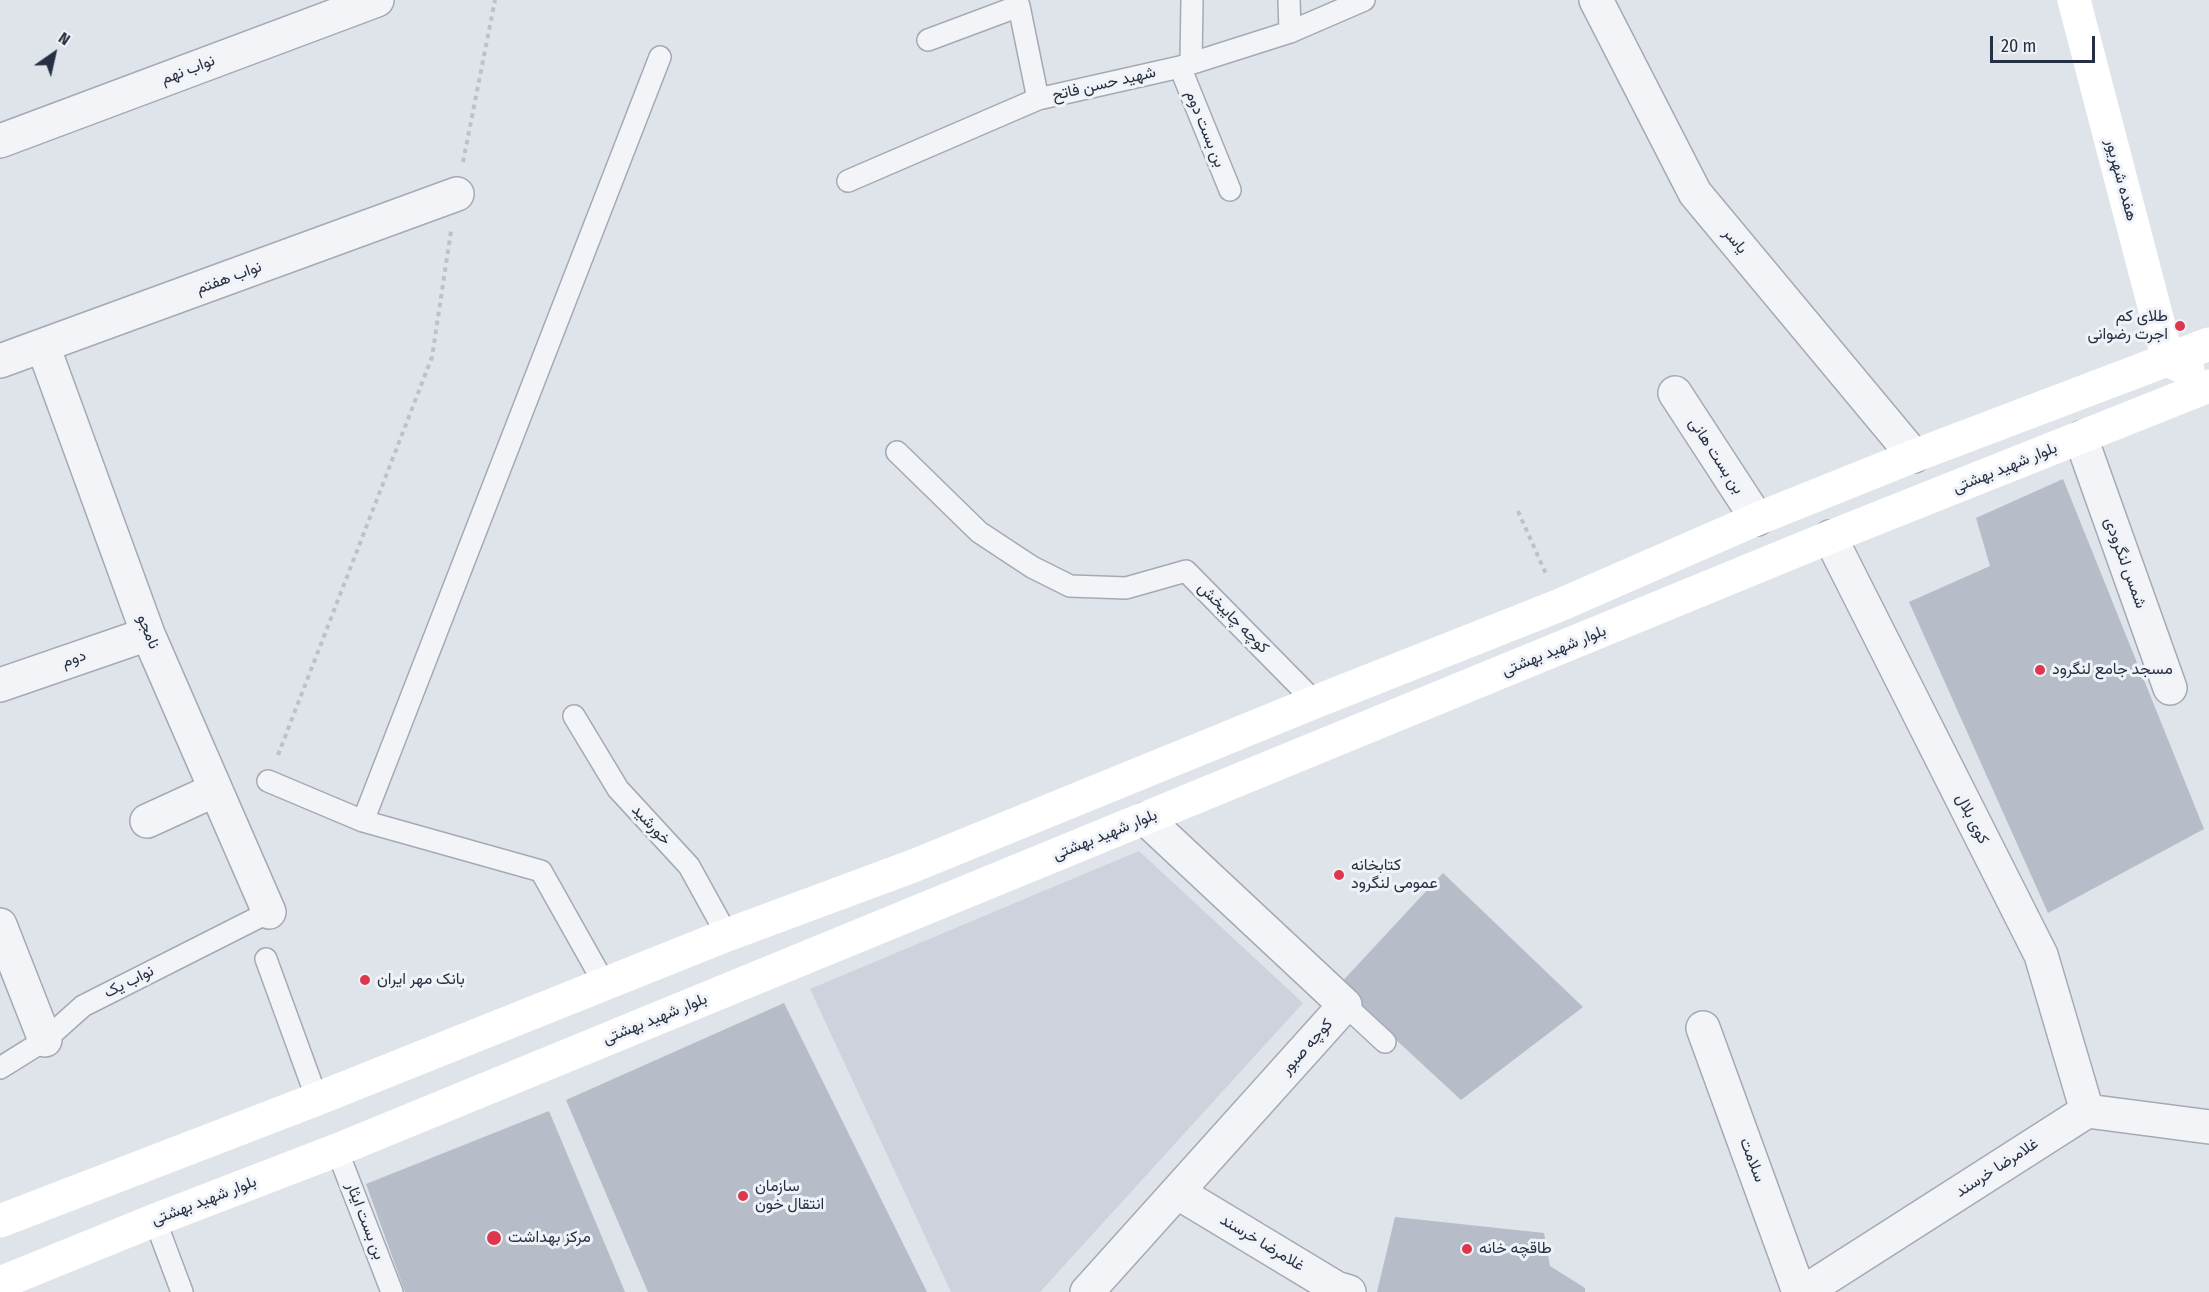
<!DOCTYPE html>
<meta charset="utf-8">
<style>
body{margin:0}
#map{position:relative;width:2209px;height:1292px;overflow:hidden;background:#dfe3ea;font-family:"Fira Sans Condensed",sans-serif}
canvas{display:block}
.north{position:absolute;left:24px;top:24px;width:60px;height:60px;-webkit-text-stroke:4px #eff2f7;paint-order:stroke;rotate:34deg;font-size:16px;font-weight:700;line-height:24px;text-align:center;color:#263043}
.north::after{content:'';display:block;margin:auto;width:21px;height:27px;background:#263043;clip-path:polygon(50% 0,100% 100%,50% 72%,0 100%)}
.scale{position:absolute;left:1990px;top:36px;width:105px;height:27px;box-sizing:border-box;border:3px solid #263043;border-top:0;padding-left:8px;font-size:18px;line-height:21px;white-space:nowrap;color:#263043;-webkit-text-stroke:4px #eff2f7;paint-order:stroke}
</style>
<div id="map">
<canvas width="2209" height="1292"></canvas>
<div class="north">N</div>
<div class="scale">20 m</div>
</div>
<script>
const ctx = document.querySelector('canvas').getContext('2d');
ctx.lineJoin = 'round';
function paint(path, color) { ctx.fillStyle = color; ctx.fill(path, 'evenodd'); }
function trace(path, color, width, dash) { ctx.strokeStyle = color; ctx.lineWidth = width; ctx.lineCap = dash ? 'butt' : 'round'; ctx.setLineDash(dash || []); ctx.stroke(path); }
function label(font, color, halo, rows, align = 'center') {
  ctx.font = font + ' "Fira Sans Condensed",Vazirmatn,sans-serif'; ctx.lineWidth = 6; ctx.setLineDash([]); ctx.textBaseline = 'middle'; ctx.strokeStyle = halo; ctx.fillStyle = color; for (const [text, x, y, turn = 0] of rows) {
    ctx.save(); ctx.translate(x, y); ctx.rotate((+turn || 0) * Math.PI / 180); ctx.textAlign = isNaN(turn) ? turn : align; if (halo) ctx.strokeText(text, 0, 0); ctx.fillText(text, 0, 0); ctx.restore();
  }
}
const built = new Path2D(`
 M1139 851 1303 1003 1040 1292H951L810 989Z`);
const building = new Path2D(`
 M2063 479 2204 829 2048 913 1909 602 1990 566 1976 518Z
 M1443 873 1583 1007 1461 1100 1338 986Z
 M784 1003 927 1292H648L566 1100Z
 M549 1111 625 1292H405L366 1184Z
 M1395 1217 1544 1233 1550 1266 1585 1288V1292H1377Z`);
const path = new Path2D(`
 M463 162 495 0
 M1518 511 1546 574
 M278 755 432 357 451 231`);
const lane = new Path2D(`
 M1289 0 1290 32
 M928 40 1019 6 1038 99
 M1191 63 1192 0
 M1180 67 1230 190
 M848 181 1038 99 1180 67 1290 32 1364 0
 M897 452 979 532 1032 567 1070 586 1126 588 1186 571 1315 702
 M574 716 618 789 689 866 727 935
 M268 781 363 821 541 871 604 983
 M363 821 660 57
 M266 959 317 1099
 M1345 1005 1385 1042
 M0 1068 45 1040 83 1006 269 912
 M337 1150 392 1292
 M155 1220 182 1292`);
const street = new Path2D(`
 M1596 0 1695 193 1914 456
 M0 141 377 0
 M43 346 148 634 269 912
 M0 361 457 194
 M1675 393 1757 519
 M2081 438 2170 688
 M1830 537 2041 955 2087 1111
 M0 685 148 634
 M147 821 215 790
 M0 925 45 1040
 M1703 1028 1799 1292
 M1177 1192 1336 1288 1349 1292
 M1087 1292 1345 1005 1146 819
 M1804 1292 2087 1111 2209 1127`);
const secondary = new Path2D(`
 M2074 0 2168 360 2188 370
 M0 1221 317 1099 727 935 913 866 1315 702 1560 605 1757 519 1914 456 2209 344
 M0 1283 155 1220 337 1150 1830 537 2209 386`);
const markers = [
 [2180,326,6,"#dc374d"],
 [2040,670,6,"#dc374d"],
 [1339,875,6,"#dc374d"],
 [365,980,6,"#dc374d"],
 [743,1196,6,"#dc374d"],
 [494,1238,8,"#dc374d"],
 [1467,1249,6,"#dc374d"]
];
const streetNames = [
 ["نواب نهم",188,70,-21],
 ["شهید حسن فاتح",1104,84,-13],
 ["بن بست دوم",1205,129,68],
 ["هفده شهریور",2121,180,75],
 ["یاسر",1735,241,50],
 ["نواب هفتم",229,278,-20],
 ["بن بست هانی",1716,456,57],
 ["بلوار شهید بهشتی",2005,468,-22],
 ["شمس لنگرودی",2125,563,70],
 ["کوچه چایبخش",1233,618,45],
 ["نامجو",148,632,68],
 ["بلوار شهید بهشتی",1554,651,-22],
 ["دوم",74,659,-19],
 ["کوی بلال",1972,819,63],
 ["خورشید",651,825,47],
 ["بلوار شهید بهشتی",1105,835,-22],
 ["نواب یک",129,982,-27],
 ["بلوار شهید بهشتی",655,1019,-22],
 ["کوچه صبور",1307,1047,-48],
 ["سلامت",1752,1160,69],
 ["غلامرضا خرسند",1997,1168,-33],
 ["بلوار شهید بهشتی",204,1201,-21],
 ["بن بست ایثار",365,1221,69],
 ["غلامرضا خرسند",1262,1243,31]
];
const poiNames = [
 ["طلای کم",2168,317,"right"],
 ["اجرت رضوانی",2168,335,"right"],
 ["مسجد جامع لنگرود",2052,670],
 ["کتابخانه",1351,866],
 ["عمومی لنگرود",1351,884],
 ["بانک مهر ایران",377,980],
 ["سازمان",755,1187],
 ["انتقال خون",755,1205],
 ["مرکز بهداشت",508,1238],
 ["طاقچه خانه",1479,1249]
];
paint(built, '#cdd2dc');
paint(building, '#b6bcc8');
trace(lane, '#a4aab5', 24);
trace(street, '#a4aab5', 36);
trace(path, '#bec1c9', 4, [4.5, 4.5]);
trace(lane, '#f3f4f8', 21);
trace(street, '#f3f4f8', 33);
trace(secondary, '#fff', 33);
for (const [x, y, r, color] of markers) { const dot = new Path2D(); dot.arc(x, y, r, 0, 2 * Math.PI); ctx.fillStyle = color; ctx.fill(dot); trace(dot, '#eff2f7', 2); }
label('16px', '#263043', '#eff2f7', streetNames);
label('16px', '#263043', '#eff2f7', poiNames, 'left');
</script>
